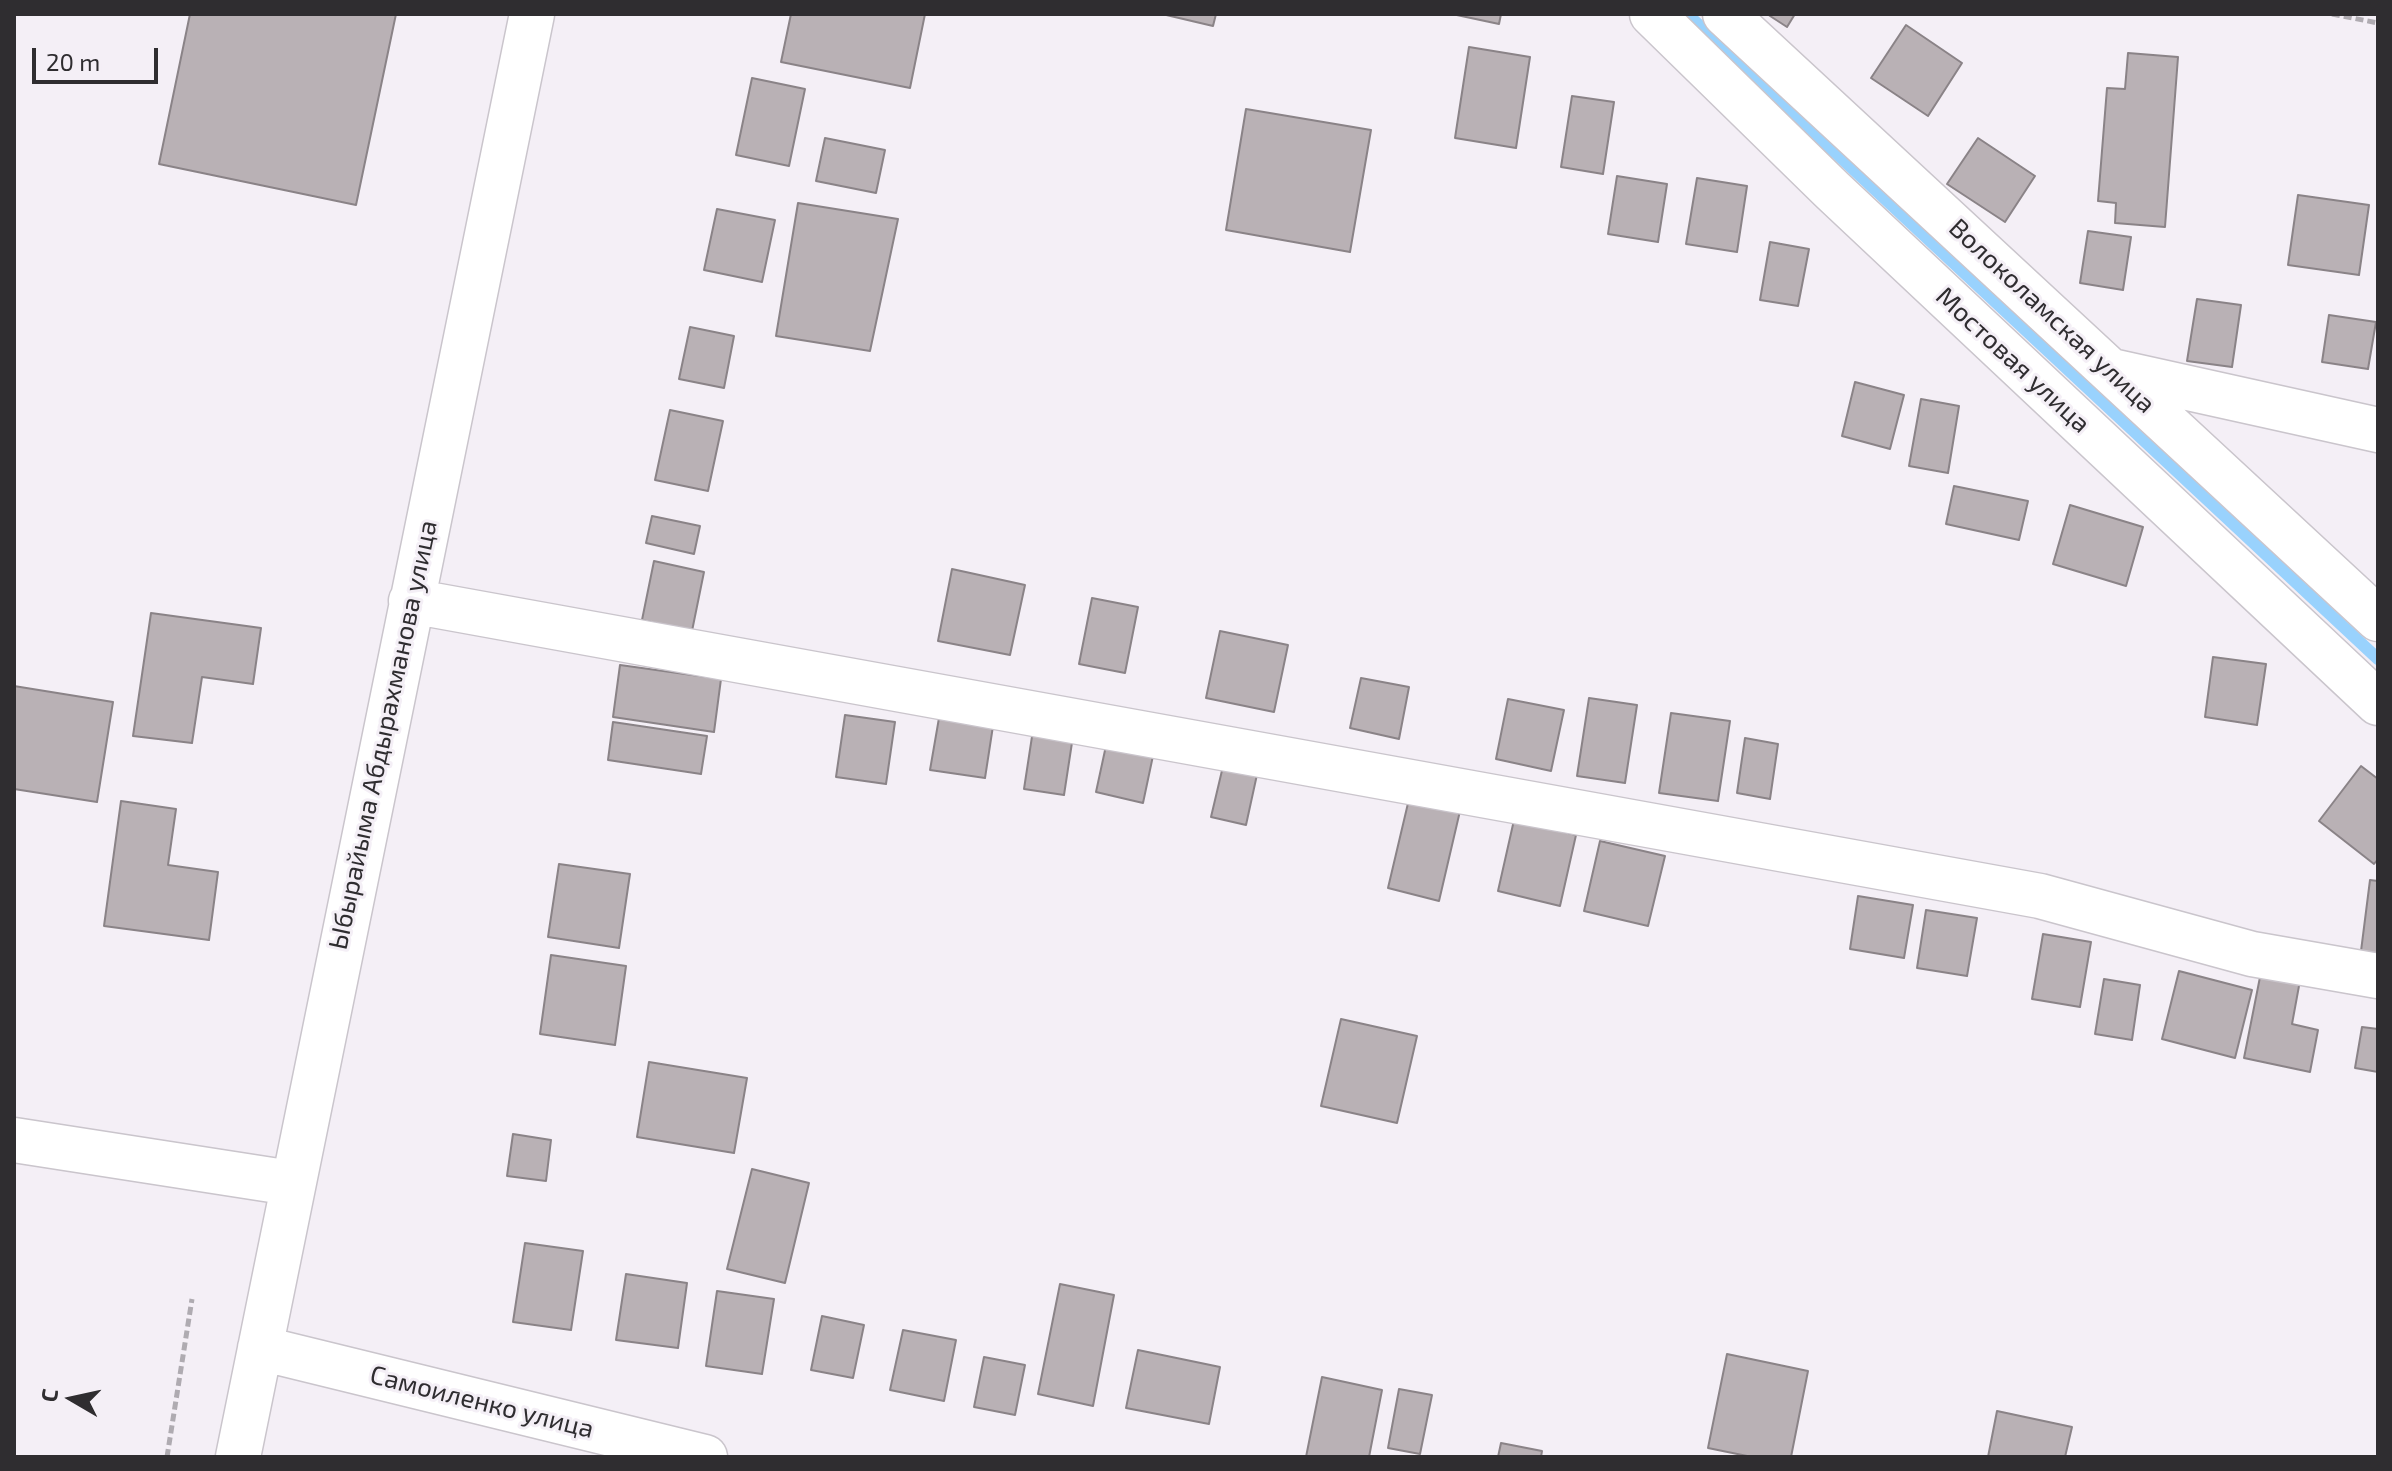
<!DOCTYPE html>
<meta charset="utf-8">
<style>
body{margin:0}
#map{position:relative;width:2392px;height:1471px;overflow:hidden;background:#f4eff6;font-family:"Exo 2",sans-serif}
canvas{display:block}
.frame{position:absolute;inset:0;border:16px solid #2f2d30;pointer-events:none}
.north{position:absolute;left:32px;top:1359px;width:80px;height:80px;-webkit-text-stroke:6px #f4eff6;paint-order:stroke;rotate:279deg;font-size:22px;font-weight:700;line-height:32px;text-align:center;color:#2f2d30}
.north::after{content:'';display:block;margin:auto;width:28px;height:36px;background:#2f2d30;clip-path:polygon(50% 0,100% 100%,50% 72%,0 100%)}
.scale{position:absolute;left:32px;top:48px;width:126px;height:36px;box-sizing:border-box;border:4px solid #2f2d30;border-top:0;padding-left:10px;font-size:24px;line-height:28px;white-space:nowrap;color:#2f2d30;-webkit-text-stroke:6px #f4eff6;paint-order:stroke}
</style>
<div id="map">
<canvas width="2392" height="1471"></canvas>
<div class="frame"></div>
<div class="north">С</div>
<div class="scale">20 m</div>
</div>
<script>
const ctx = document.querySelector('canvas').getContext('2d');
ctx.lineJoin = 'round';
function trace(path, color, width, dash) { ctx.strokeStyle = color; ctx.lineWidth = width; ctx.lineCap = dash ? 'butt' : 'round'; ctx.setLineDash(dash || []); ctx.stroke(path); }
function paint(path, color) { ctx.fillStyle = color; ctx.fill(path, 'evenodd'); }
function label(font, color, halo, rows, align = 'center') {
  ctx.font = font + ' "Exo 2",sans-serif'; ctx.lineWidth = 6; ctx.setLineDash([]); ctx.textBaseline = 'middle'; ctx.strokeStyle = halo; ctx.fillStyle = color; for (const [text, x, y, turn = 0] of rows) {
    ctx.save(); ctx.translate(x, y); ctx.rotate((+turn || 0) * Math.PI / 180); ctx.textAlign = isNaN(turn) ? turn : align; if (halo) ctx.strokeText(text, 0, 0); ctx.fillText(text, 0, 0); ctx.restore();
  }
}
const stream = new Path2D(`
 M1687 14 2378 659`);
const building = new Path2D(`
 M190 14H396L356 205 159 164Z
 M791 14H925L910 88 781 62Z
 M1162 14H1216L1213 26Z
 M1452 14H1501L1499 24Z
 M1767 14H1795L1787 27Z
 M1906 25 1962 63 1928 116 1871 78Z
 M1469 47 1530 57 1516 148 1455 138Z
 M2128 53 2178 57 2165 227 2115 223 2116 203 2098 201 2107 88 2125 89Z
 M752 78 805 89 789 166 736 155Z
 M1572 96 1614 102 1603 174 1561 167Z
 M1246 109 1371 130 1350 252 1226 230Z
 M825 138 885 150 876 193 816 181Z
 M1978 138 2035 176 2005 222 1947 184Z
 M1617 176 1667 184 1658 242 1608 234Z
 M1697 178 1747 186 1737 252 1686 244Z
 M2298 195 2369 205 2359 275 2288 265Z
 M798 203 898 219 870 351 776 336Z
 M717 209 775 220 762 282 704 270Z
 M2088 231 2131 237 2123 290 2080 283Z
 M1770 242 1809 249 1798 306 1760 300Z
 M2197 299 2241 305 2232 367 2187 361Z
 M2329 315 2376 322 2368 369 2322 362Z
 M690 327 734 336 724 388 679 379Z
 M1855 382 1904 395 1890 449 1842 436Z
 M1921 399 1959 406 1948 473 1909 466Z
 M670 410 723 421 708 491 655 480Z
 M1954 486 2028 501 2019 540 1946 524Z
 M2070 505 2143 527 2126 586 2053 564Z
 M652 516 700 526 694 554 646 543Z
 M654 561 704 572 692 631 642 620Z
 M952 569 1025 585 1010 655 938 641Z
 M1092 598 1138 607 1125 673 1079 664Z
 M151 613 261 628 253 684 202 677 192 743 133 736Z
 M1220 631 1288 645 1274 712 1206 698Z
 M2213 657 2266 664 2257 725 2205 717Z
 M620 665 721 679 714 732 613 717Z
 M1361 678 1409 687 1399 739 1350 728Z
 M14 686 113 702 97 802 14 789Z
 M1589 698 1637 705 1625 783 1577 776Z
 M1508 699 1564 710 1551 771 1496 759Z
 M1671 713 1730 721 1718 801 1659 793Z
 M845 715 895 722 886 784 836 777Z
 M939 718 993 726 985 778 930 770Z
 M613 722 707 736 701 774 608 760Z
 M1033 730 1073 736 1064 795 1024 789Z
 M1745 738 1778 744 1770 799 1737 793Z
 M1107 741 1154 751 1143 803 1096 792Z
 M1224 762 1258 770 1246 825 1211 817Z
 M2361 766 2378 779V859L2374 864 2319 821Z
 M1409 799 1460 811 1439 901 1388 888Z
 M121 801 176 809 168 865 218 872 209 940 104 926Z
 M1514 820 1576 835 1560 906 1498 891Z
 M1600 841 1665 856 1648 926 1584 911Z
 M559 864 630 874 619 948 548 937Z
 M2370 880 2378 881V962L2360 959Z
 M1858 896 1913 905 1904 958 1850 949Z
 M1926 910 1977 918 1967 976 1917 968Z
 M2043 934 2091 942 2080 1007 2032 999Z
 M551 955 626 966 615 1045 540 1034Z
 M2262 967 2301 975 2292 1024 2318 1030 2310 1072 2244 1058Z
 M2179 971 2252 990 2235 1058 2162 1039Z
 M2104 979 2140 985 2132 1040 2095 1034Z
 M1341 1019 1417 1036 1397 1123 1321 1106Z
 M2362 1027 2378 1029V1072L2355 1068Z
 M649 1062 747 1078 734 1153 637 1137Z
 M513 1134 551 1140 546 1181 507 1176Z
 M752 1169 809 1183 785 1283 727 1269Z
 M525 1243 583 1251 571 1330 513 1322Z
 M626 1274 687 1283 678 1348 616 1340Z
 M1060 1284 1114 1295 1093 1406 1038 1394Z
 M717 1291 774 1299 762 1374 706 1366Z
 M822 1316 864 1325 853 1378 811 1370Z
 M903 1330 956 1340 944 1401 890 1390Z
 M1138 1350 1220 1367 1209 1424 1126 1408Z
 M1727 1354 1808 1371 1791 1457H1752L1708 1448Z
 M984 1357 1025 1365 1015 1415 974 1407Z
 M1322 1377 1382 1390 1369 1457H1306Z
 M1399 1389 1432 1395 1420 1454 1388 1448Z
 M1997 1411 2072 1427 2065 1457H1988Z
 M1501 1443 1542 1451 1541 1457H1498Z`);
const path = new Path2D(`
 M2332 14 2378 23
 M167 1457 192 1299`);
const minor = new Path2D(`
 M1652 14 1832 190 2378 703
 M1725 14 2378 619
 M2116 372 2378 430
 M411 601 2040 896 2252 954 2378 976
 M14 1140 291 1183
 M260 1348 705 1457
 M238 1457 532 14`);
const streetNames = [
 ["Волоколамская улица",2052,316,43],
 ["Мостовая улица",2013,360,43],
 ["Ыбырайыма Абдырахманова улица",383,735,-78],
 ["Самоиленко улица",482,1402,14]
];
trace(stream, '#99d2fd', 12);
paint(building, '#b9b1b5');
trace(building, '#8a8387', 2);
trace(minor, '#cac5cc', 47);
trace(path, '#afabb1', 5, [8, 4]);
trace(minor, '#fff', 44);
label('26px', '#2f2d30', '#f4eff6', streetNames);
</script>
